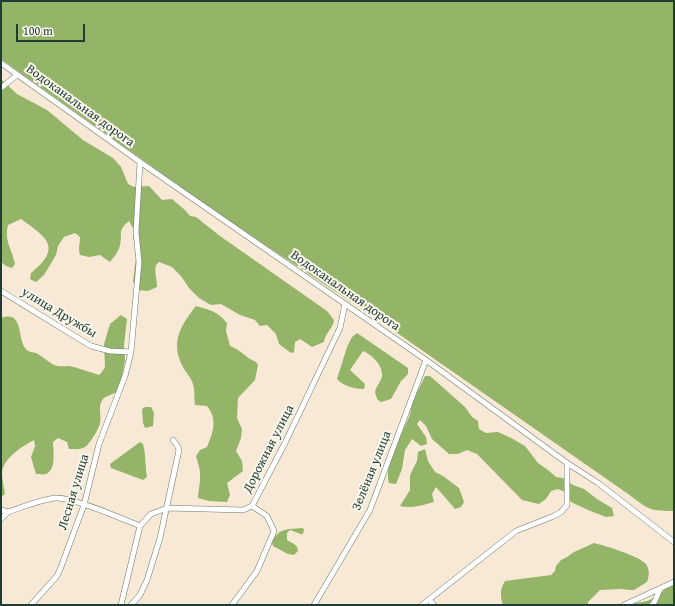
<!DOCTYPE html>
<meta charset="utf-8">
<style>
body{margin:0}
#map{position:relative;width:675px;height:606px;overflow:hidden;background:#f7e9d5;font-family:"Gentium Book Plus",serif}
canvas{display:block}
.frame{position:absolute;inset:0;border:2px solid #1f3d34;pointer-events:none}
.scale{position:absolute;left:16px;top:24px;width:69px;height:18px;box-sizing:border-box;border:2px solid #1f3d34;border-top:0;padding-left:5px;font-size:12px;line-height:14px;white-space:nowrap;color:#1f3d34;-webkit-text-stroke:3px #fbf7ec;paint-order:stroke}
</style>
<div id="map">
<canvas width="675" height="606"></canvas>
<div class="frame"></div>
<div class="scale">100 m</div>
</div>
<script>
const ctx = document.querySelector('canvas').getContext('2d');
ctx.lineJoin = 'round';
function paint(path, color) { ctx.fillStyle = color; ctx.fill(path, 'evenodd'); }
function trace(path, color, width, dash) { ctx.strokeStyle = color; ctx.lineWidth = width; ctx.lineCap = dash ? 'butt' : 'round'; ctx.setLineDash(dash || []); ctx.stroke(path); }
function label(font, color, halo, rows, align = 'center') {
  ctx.font = font + ' "Gentium Book Plus",serif'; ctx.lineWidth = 4; ctx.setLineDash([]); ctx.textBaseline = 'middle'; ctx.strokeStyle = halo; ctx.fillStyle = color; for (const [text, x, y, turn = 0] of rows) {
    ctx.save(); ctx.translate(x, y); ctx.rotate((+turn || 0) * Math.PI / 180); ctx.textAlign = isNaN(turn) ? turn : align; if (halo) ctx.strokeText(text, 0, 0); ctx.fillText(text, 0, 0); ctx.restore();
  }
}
const forest = new Path2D(`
 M1 1H674V511C651 511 649 510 631 496L380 321 223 217 1 59Z
 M1 79 17 94 47 110 83 140 113 158 121 167 128 184 134 187 149 186 162 200 172 199 185 210 190 216 196 217 220 236 327 311 334 320C333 329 325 333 324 342L312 347 300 339 295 342 294 352 291 353 279 344 276 334 267 325 260 326 255 320 240 315 221 304 211 305 199 298 189 288 181 276 172 267 159 262 156 265C154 273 157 279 157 287L148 291 138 290 133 282 137 250 133 238 134 230 129 221C117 231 123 232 120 245 119 251 114 257 110 262L100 255 89 257 80 255C78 248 80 244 80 237L75 233 64 237 58 246 56 255 44 275 36 282 30 279 31 273C62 248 48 238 21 219L8 225C4 241 12 249 15 264L12 268 6 266 1 262Z
 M196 306C210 310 217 311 227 323L226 331 230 346C238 349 243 354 250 359 254 361 256 361 258 365L255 380 238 398 237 418 242 429 241 438 236 451 242 461 243 471 227 483 230 495 227 502 209 501 198 498C198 491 200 485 200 479 201 471 198 463 196 456L200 450 207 447C213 433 218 419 207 406L195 405C194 398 195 390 193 384 191 377 185 372 182 365 170 341 182 324 196 306Z
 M121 315 127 319 124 345 125 360 119 391C114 394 105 396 103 399 97 406 102 416 100 423 99 429 89 445 85 447 80 450 74 449 69 449L67 442 58 438 53 442C53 451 57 469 46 474 43 475 38 474 36 474L31 457 35 446 34 440C23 446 3 458 2 473 2 480 4 487 5 494L1 497V318C25 309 16 341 27 350 29 352 33 352 36 353 42 356 48 362 54 365 59 367 64 366 69 366 79 368 89 372 99 375L102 372 105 367 104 344 110 324Z
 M357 333 408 368V374L401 381 391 399 381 402 377 399 375 392C376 387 381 381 382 376 383 365 372 355 363 351L350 370 365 384 364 389C355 389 343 386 337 379L347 347 352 337Z
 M425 376H430L465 407 472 417 478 421 479 429 486 433 498 432 511 438 525 446 538 463 548 470 556 477 563 478 573 485 584 489 597 499 612 508 614 516 606 517 588 510 571 502 565 492 558 489 551 491 546 499 539 504 522 500 477 454 467 450 458 454H449L432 439 426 426 420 420 417 424 426 437 427 444 421 446 412 439 405 450 402 469 396 484 389 483C384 461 400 439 408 419 411 414 411 407 413 401 416 393 421 385 425 376Z
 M145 407H151L154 413 153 426 145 428 143 423 142 409Z
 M140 442 143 444C146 455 145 466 147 477L143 480 111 468 110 464Z
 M425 449 428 461 435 472 443 476 459 488 464 502 461 507 455 509 436 487 432 494 434 502C424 505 411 509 400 506L410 490V475L417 461 418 452Z
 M302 528 304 529 303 534H301L290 530 287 533V540C291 543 298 544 298 551L294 555 288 554 273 546 272 542C280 527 286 530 302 528Z
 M594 543C606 546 639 556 646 564 650 570 649 577 647 582L634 590H630L621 589 600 590 588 602V605H503C500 596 500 589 505 581L551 575 555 571 556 566 561 560 567 557 574 552Z
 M667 586H674V605H627L647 601 659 596Z`);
const street = new Path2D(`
 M1 63 140 162 426 360 567 463 598 483 674 542
 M1 88 17 75
 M1 291 91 346 110 351 131 352
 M1 510 8 512C23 507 39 500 55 498 71 496 123 519 140 526L151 514 167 508 243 510 252 506 285 443 340 328 345 304
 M1 519 8 512
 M429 600 434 605
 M31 605 57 576 61 567 84 505 99 444 125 376 131 352 139 262 136 232 140 162
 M121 605 140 526
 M131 605 140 595 147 580 160 538 179 450 177 445 173 440
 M232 605 257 571 274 531 267 516 252 506
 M314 605 370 510 426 360
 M422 605 516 531 554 516 561 512 567 505V463
 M624 605 674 582
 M652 605 655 601 660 589`);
const streetNames = [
 ["Водоканальная дорога",80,106,36],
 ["Водоканальная дорога",345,291,35],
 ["улица Дружбы",59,313,31],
 ["Дорожная улица",269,449,-63],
 ["Зелёная улица",372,471,-68],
 ["Лесная улица",74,492,-73]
];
paint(forest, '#94b467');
trace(street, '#6b796c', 6);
trace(street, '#fff', 5);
label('13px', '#1f3d34', '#fbf7ec', streetNames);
</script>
